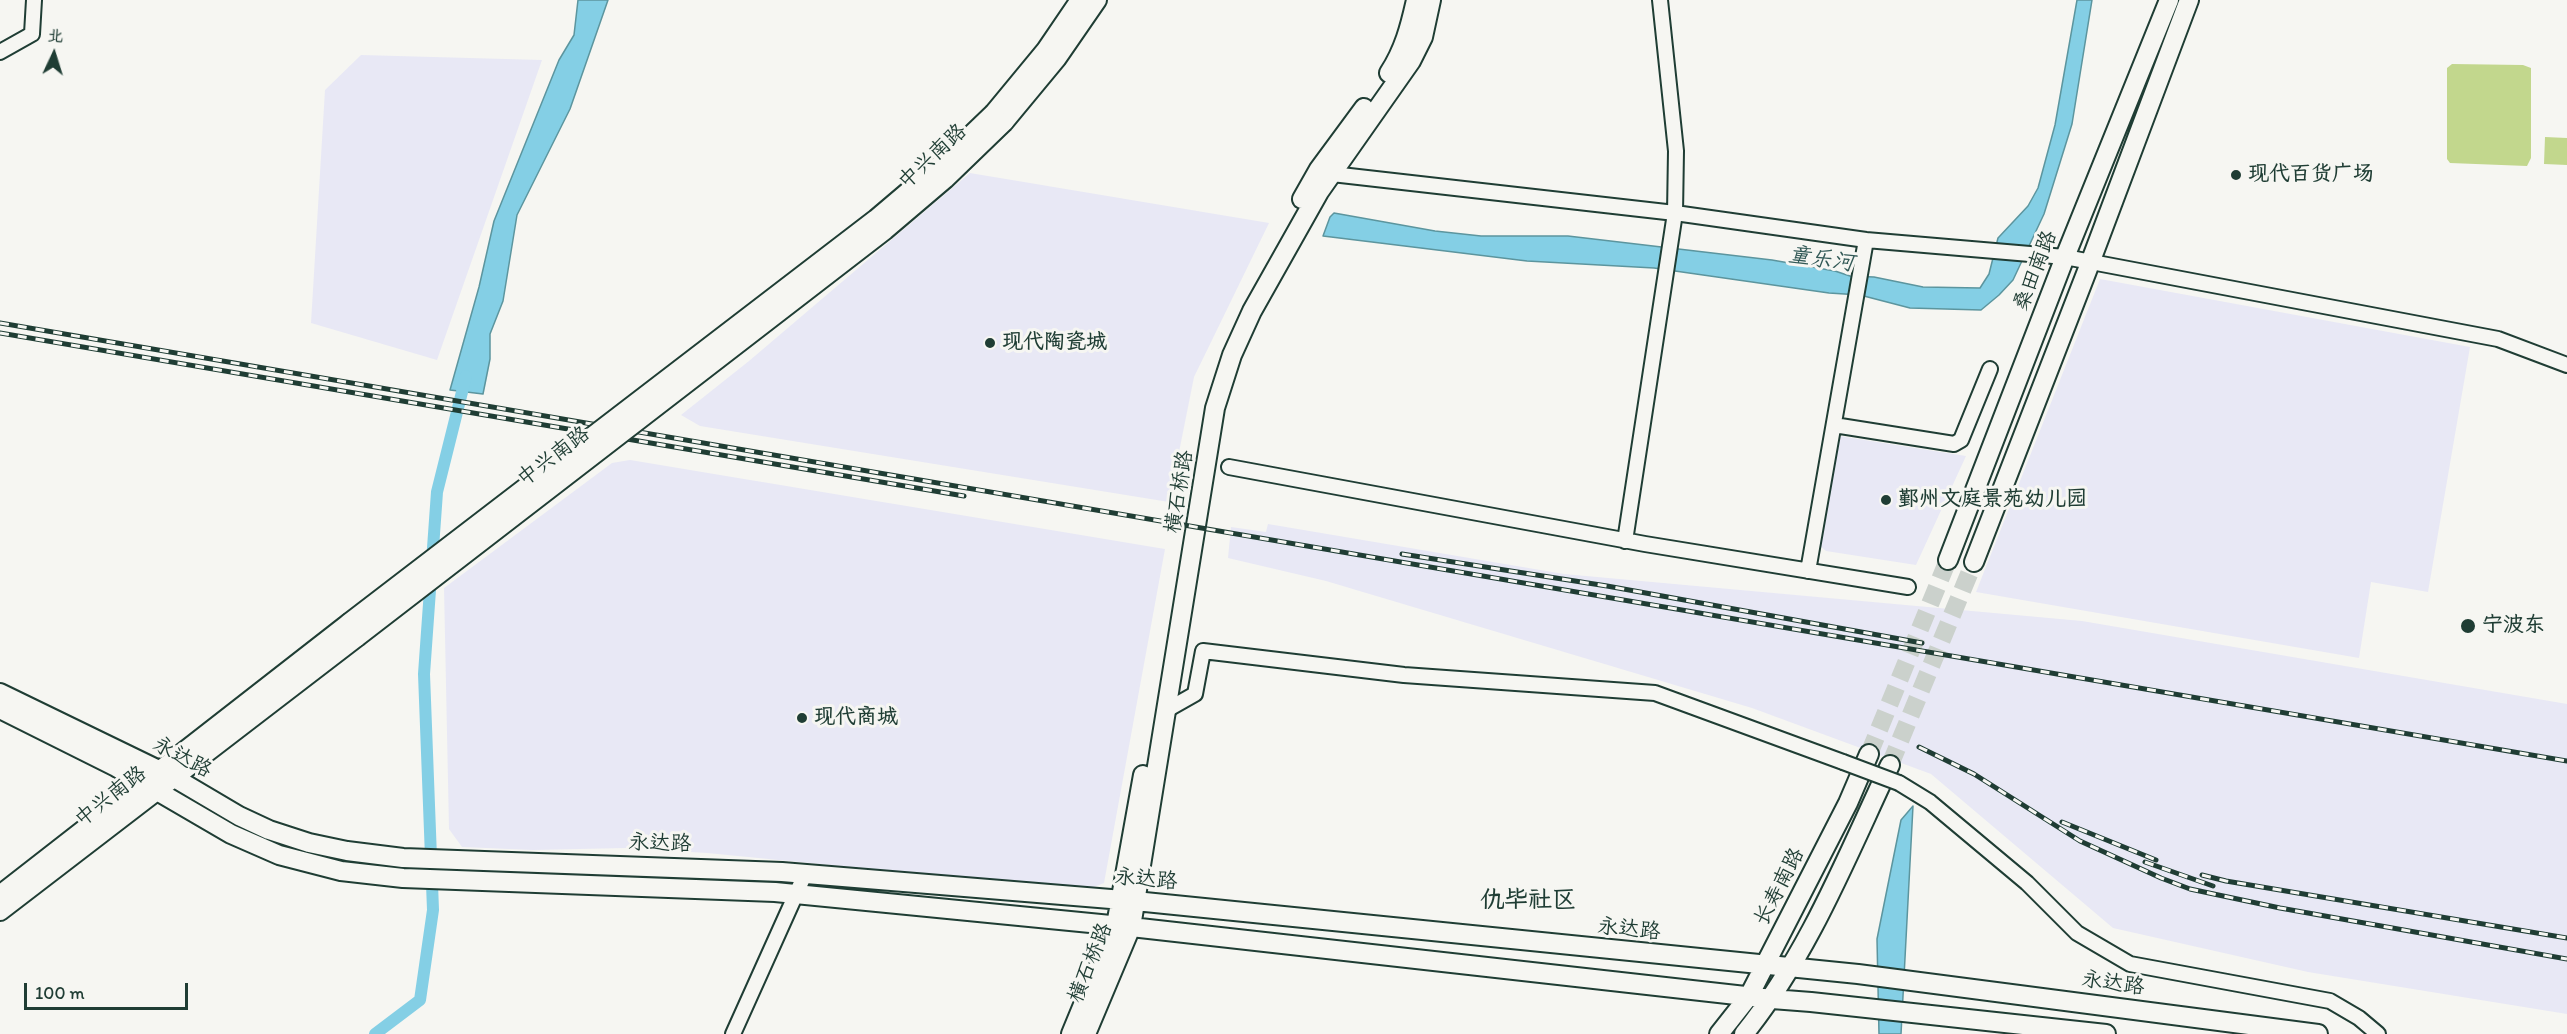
<!DOCTYPE html>
<meta charset="utf-8">
<style>
body{margin:0}
#map{position:relative;width:2567px;height:1034px;overflow:hidden;background:#f6f6f2;font-family:Itim,"LXGW WenKai TC",sans-serif}
canvas{display:block}
.north{position:absolute;left:24px;top:24px;width:60px;height:60px;-webkit-text-stroke:4px #f6f6f2;paint-order:stroke;rotate:4deg;font-size:16px;font-weight:700;line-height:24px;text-align:center;color:#1f3d34}
.north::after{content:'';display:block;margin:auto;width:21px;height:27px;background:#1f3d34;clip-path:polygon(50% 0,100% 100%,50% 72%,0 100%)}
.scale{position:absolute;left:24px;top:983px;width:164px;height:27px;box-sizing:border-box;border:3px solid #1f3d34;border-top:0;padding-left:8px;font-size:18px;line-height:21px;white-space:nowrap;color:#1f3d34;-webkit-text-stroke:4px #f6f6f2;paint-order:stroke}
</style>
<div id="map">
<canvas width="2567" height="1034"></canvas>
<div class="north">北</div>
<div class="scale">100 m</div>
</div>
<script>
const ctx = document.querySelector('canvas').getContext('2d');
ctx.lineJoin = 'round';
function paint(path, color) { ctx.fillStyle = color; ctx.fill(path, 'evenodd'); }
function trace(path, color, width, dash) { ctx.strokeStyle = color; ctx.lineWidth = width; ctx.lineCap = dash ? 'butt' : 'round'; ctx.setLineDash(dash || []); ctx.stroke(path); }
function label(font, color, halo, rows, align = 'center') {
  ctx.font = font + ' Itim,"LXGW WenKai TC",sans-serif'; ctx.lineWidth = 6; ctx.setLineDash([]); ctx.textBaseline = 'middle'; ctx.strokeStyle = halo; ctx.fillStyle = color; for (const [text, x, y, turn = 0] of rows) {
    ctx.save(); ctx.translate(x, y); ctx.rotate((+turn || 0) * Math.PI / 180); ctx.textAlign = isNaN(turn) ? turn : align; if (halo) ctx.strokeText(text, 0, 0); ctx.fillText(text, 0, 0); ctx.restore();
  }
}
const built = new Path2D(`
 M361 55 542 60 437 360 311 323 325 90Z
 M970 173 1269 223 1194 377 1169 502 700 426 681 415 749 361Z
 M2100 279 2470 347 2428 592 2371 582 2359 658 1976 592Z
 M1839 436 1966 456 1916 565 1826 551 1819 545Z
 M630 460 1165 549 1104 883 1086 890 707 853 626 848 533 850 462 847 449 829 444 588 612 463Z
 M1268 524 1564 574 2082 621 2567 704V1014L2308 972 2113 928 1931 774 1752 708 1326 581 1228 558 1231 527 1266 532Z`);
const green = new Path2D(`
 M2452 64 2523 65 2531 68V158L2527 166 2450 163 2447 159V68Z
 M2545 137 2567 138V165L2544 164Z`);
const water = new Path2D(`
 M578 0H608L570 109 517 215 503 301 490 334V359L483 394 450 390 479 287 494 221 559 60 574 35Z
 M2077 0H2092L2072 124 2044 214 2013 280 1999 295 1981 310 1910 308 1860 295 1829 293 1654 268 1527 261 1323 236 1330 217 1334 213 1435 231 1481 236H1568L1772 260 1835 271 1850 276 1874 277 1923 287 1980 288 1989 274 1998 238 2028 206 2038 188 2055 125Z
 M1913 806 1901 1034H1879L1877 939 1901 820Z`);
const canal = new Path2D(`
 M375 1034 420 1000 433 910 424 674 437 492 466 376`);
const majorTunnel = new Path2D(`
 M1869 754 1948 560
 M1890 765 1974 562`);
const minor = new Path2D(`
 M0 52 32 34 34 0
 M1332 174 1675 213 1866 240 2065 257 2498 339 2567 365
 M1834 425 1954 444 1961 440 1990 369
 M1229 467 1645 544 1908 587
 M1625 541 1675 213 1676 151 1660 0
 M1808 571 1866 240
 M1165 711 1195 694 1203 651 1404 675 1655 693 1843 762
 M1899 783 1930 802 2027 883 2077 933 2130 964 2330 1001 2359 1018 2378 1034
 M733 1034 805 874`);
const major = new Path2D(`
 M1389 73C1404 50 1410 27 1416 0
 M994 113 1046 50 1080 0
 M1004 122 1057 58 1097 0
 M1302 199 1319 169 1364 108
 M1948 560 2065 257 2169 0
 M1974 562 2087 271 2189 0
 M0 693 173 777 239 816 269 830 309 843 347 851 403 858 782 872 1135 901 1858 974 2318 1034
 M0 709 116 767 231 834 279 855 341 871 403 878 775 892 1131 927 1772 999 1811 1002 2106 1034
 M0 895 349 623
 M0 911 357 637
 M1071 1034 1116 925 1143 775
 M1086 1034 1131 927 1215 408 1232 355 1252 311 1319 192 1411 61 1423 37 1431 0
 M1719 1034 1749 996 1848 803 1869 754
 M1744 1034C1808 955 1847 856 1890 765`);
const rail = new Path2D(`
 M0 323 2567 761
 M0 333 964 496
 M1402 554 1607 586 1922 643
 M1919 747 1974 774 2080 841 2161 878 2190 889 2280 908 2567 959
 M2062 822 2156 860
 M2145 862 2213 886
 M2202 875 2226 881 2567 938`);
const minorBridge = new Path2D(`
 M1843 762 1899 783`);
const majorBridge = new Path2D(`
 M349 623 876 219 942 163 994 113
 M357 637 885 230 945 179 1004 122`);
const markers = [
 [2236,175,6,"#1f3d34"],
 [990,343,6,"#1f3d34"],
 [1886,500,6,"#1f3d34"],
 [2468,626,8,"#1f3d34"],
 [802,718,6,"#1f3d34"]
];
const streetNames = [
 ["中兴南路",933,157,-43],
 ["桑田南路",2036,271,-69],
 ["中兴南路",554,457,-37],
 ["横石桥路",1180,492,-81],
 ["永达路",182,758,28],
 ["中兴南路",111,797,-38],
 ["永达路",660,844,2],
 ["永达路",1146,880,5],
 ["长寿南路",1780,887,-63],
 ["永达路",1629,930,6],
 ["横石桥路",1091,963,-68],
 ["永达路",2113,984,8]
];
const poiNames = [
 ["现代百货广场",2248,175],
 ["现代陶瓷城",1002,343],
 ["鄞州文庭景苑幼儿园",1898,500],
 ["宁波东",2482,626],
 ["现代商城",814,718]
];
const waterNames = [
 ["童乐河",1821,260,8]
];
const quarterNames = [
 ["仇毕社区",1528,901]
];
paint(built, '#e8e8f5');
paint(green, '#c2d78d');
paint(water, '#84cfe5');
trace(water, '#5c959e', 1.5);
trace(canal, '#84cfe5', 12);
trace(majorTunnel, '#cbd1cc', 18, [18, 9]);
trace(minor, '#1f3d34', 18);
trace(major, '#1f3d34', 22);
trace(minor, '#f6f6f2', 14);
trace(major, '#f6f6f2', 18);
trace(rail, '#1f3d34', 5);
trace(rail, '#f6f6f2', 3, [9]);
trace(minorBridge, '#1f3d34', 18, []);
trace(majorBridge, '#1f3d34', 22, []);
trace(minorBridge, '#f6f6f2', 14);
trace(majorBridge, '#f6f6f2', 18);
for (const [x, y, r, color] of markers) { const dot = new Path2D(); dot.arc(x, y, r, 0, 2 * Math.PI); ctx.fillStyle = color; ctx.fill(dot); trace(dot, '#f6f6f2', 2); }
label('21px', '#1f3d34', '#f6f6f2', streetNames);
label('bold 21px', '#1f3d34', '#f6f6f2', poiNames, 'left');
label('italic 22px', '#335a57', '#f6f6f2', waterNames);
label('bold 24px', '#1f3d34', '#f6f6f2', quarterNames);
</script>
